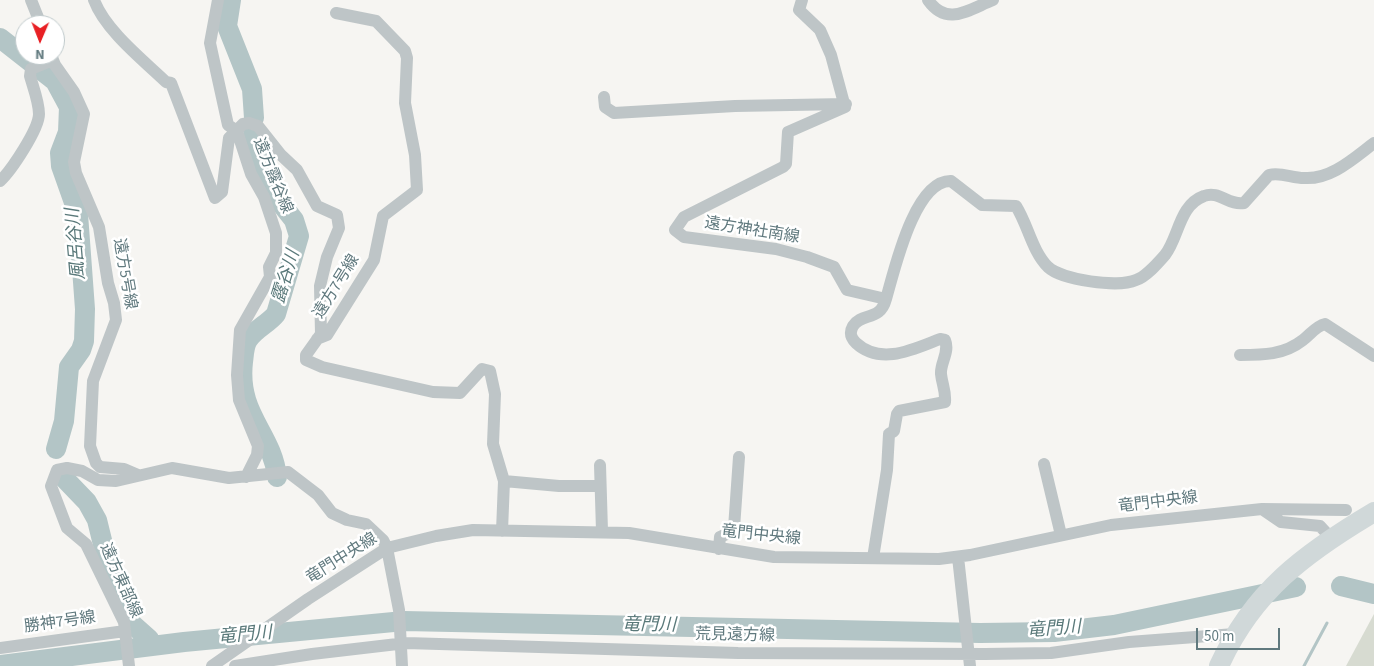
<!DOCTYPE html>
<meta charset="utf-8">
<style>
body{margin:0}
#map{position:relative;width:1374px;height:666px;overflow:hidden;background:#f6f5f2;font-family:"Source Sans 3",sans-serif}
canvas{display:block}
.north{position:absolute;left:15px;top:15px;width:50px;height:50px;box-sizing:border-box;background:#fff;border:1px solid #bfc9cb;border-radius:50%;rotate:181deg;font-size:14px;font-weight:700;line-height:20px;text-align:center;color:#60797e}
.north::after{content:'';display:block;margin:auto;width:18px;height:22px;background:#e82024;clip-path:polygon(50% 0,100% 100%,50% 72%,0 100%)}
.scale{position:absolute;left:1196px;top:628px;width:84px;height:22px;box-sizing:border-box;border:2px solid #60797e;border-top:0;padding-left:6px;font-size:15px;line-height:18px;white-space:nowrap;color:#60797e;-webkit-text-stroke:4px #fff;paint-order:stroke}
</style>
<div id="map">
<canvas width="1374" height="666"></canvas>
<div class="north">N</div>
<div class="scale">50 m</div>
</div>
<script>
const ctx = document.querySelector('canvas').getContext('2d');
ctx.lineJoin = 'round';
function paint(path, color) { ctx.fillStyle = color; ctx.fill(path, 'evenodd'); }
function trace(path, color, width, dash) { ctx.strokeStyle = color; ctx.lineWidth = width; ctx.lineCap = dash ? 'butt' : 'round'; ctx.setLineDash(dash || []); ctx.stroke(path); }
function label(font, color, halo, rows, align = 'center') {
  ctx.font = font + ' "Source Sans 3","Noto Sans JP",sans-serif'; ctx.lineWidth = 5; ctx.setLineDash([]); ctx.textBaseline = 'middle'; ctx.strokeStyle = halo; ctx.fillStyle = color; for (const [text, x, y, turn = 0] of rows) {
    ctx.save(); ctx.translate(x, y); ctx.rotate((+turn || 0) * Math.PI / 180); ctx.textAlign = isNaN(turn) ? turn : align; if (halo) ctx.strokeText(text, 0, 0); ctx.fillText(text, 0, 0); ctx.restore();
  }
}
const green = new Path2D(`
 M1374 614V666H1346Z`);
const stream = new Path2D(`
 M1304 666 1327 623`);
const river = new Path2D(`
 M231 0 227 26 252 89 254 118
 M0 38 55 81 69 107 68 132 60 153 61 166 78 214 85 309 84 341 81 350 69 367 64 421 56 449
 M253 130 258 164 264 182 294 220 299 236 276 314C268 324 255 329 248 340 244 346 244 355 243 362 237 415 272 432 277 477
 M63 477 87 502 97 520 111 577 131 623 149 639 151 646
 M1341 586 1374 594
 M0 665 184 642 404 621 980 633 1054 632 1114 625 1296 587`);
const minor = new Path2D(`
 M31 0 41 25
 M94 0C105 30 143 60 166 82L171 83 215 198 222 192 229 138 243 124 249 123 258 126 281 155 297 170 317 206 337 215 339 228 327 257 320 286 321 334 306 355V360L322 367 433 392 460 393 482 369 490 371 495 394 493 444 504 481 502 531
 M218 0 210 43 228 125 237 131 251 174 264 197 276 233V253L269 267 270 277 240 330 237 375 239 400 258 446 257 455 246 477
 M802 0 799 10 820 30 831 55 845 107 788 132 786 164 783 167 684 217 675 230 684 237 776 249 807 257 834 267 847 290 886 299C880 322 862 312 853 326 849 333 851 338 856 343 881 366 914 349 940 339L945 340C950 352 940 363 941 374 942 384 946 391 945 402L899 411 897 414 894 431 889 434 887 470 873 558
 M928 0C947 27 968 10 993 0
 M51 55 55 65 74 92 84 114 74 162 76 173 99 227 108 283 114 303 116 320 93 381 90 446 96 463 100 467 124 469 138 475
 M604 97 605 107 614 113 735 106 846 104
 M0 181C11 171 39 129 39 114 39 102 33 87 30 76L31 69 53 60
 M886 299C894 272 914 180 951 181L982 205 1016 206C1028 225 1032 251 1048 267 1062 280 1118 288 1136 280 1146 277 1158 263 1165 255 1179 237 1179 205 1204 196 1219 190 1229 206 1244 203L1269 175C1281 172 1292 178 1304 178 1331 180 1354 158 1374 143
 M317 339 327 335 374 260 383 216 417 190 415 155 405 103 407 58 405 51 376 21 336 13
 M1240 355C1263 355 1284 355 1303 340 1311 334 1316 326 1325 324L1374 356
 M1044 464 1061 535
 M600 465 602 531
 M504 481 559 486H600
 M1262 509 1346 510
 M719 549 720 537 731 532 734 528 739 457
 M958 557 970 666
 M0 648 125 631
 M129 666 124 622 86 544 67 528 51 486 57 470 67 468 82 471 98 480 116 481 172 468 229 478 288 472 318 495 332 513 347 520 366 524 383 540 387 548 399 610 402 666
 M212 666 308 599 387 548 436 536 473 530 629 533 774 557 939 559 970 555 1111 525 1262 509 1281 522 1320 526 1331 538
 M235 666 312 654 406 643 738 653 985 654 1051 653 1129 642 1235 634`);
const primary = new Path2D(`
 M1219 666C1253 591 1305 553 1374 512`);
const streetNames = [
 ["遠方露谷線",272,176,68],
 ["遠方神社南線",752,231,9],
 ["遠方5号線",124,274,80],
 ["遠方7号線",337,287,-58],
 ["竜門中央線",1158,503,-7],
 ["竜門中央線",761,536,6],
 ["竜門中央線",342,559,-32],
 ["遠方東部線",120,581,66],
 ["勝神7号線",60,623,-8],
 ["荒見遠方線",735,636,1]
];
const waterNames = [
 ["風呂谷川",77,244,-95],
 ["露谷川",287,277,-73],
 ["竜門川",649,626,1],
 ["竜門川",1054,630,-4],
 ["竜門川",245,636,-5]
];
paint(green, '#d7dbd1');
trace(stream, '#b3c5c6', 3);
trace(river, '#b3c5c6', 20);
trace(minor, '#bec5c7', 12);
trace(primary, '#d0d8d9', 20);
label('16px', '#60797e', '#fff', streetNames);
label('italic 18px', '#5a797a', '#fff', waterNames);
</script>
